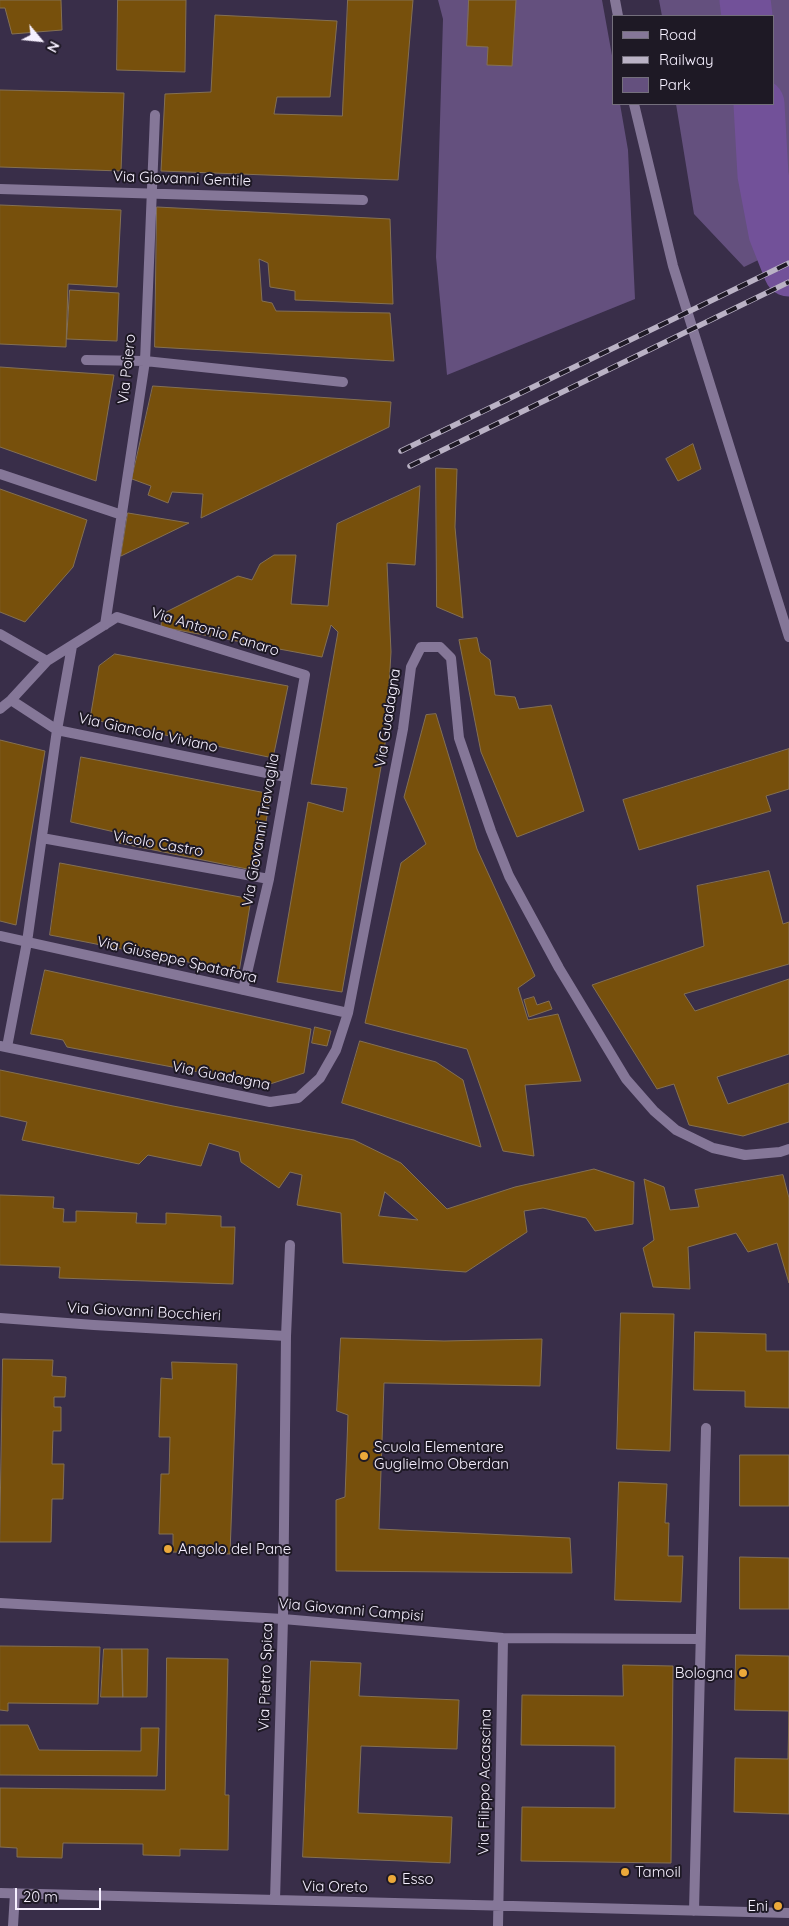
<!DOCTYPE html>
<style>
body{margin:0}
#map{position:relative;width:789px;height:1926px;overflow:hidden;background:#392e49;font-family:Quicksand,sans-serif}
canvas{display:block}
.legend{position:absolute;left:612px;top:15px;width:162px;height:90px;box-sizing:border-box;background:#1e1925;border:1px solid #746f7c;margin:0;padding:6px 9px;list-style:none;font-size:15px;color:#f6f0ff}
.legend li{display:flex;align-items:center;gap:10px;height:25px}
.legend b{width:25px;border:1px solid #746f7c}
.north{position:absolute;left:15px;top:15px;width:50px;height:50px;-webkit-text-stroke:4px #1e1925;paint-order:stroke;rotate:118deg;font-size:14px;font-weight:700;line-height:20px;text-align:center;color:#f6f0ff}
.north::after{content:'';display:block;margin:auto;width:18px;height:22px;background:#f6f0ff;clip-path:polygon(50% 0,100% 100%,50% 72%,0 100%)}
.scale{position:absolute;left:15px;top:1888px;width:86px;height:22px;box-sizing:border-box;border:2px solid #f6f0ff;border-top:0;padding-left:6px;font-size:15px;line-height:18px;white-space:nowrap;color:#f6f0ff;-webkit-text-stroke:4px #1e1925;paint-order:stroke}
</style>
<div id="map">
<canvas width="789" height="1926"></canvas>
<ul class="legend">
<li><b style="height:6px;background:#857798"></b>Road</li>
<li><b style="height:6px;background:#bab2c5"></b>Railway</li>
<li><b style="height:14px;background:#64507e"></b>Park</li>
</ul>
<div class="north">N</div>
<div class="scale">20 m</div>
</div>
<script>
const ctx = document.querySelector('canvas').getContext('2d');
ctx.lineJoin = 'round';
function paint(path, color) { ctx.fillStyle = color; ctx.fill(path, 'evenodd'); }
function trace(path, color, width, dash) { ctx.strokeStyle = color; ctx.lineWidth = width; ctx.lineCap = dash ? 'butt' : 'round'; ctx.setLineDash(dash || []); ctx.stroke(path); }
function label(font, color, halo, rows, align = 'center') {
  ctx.font = font + ' Quicksand,sans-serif'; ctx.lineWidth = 4; ctx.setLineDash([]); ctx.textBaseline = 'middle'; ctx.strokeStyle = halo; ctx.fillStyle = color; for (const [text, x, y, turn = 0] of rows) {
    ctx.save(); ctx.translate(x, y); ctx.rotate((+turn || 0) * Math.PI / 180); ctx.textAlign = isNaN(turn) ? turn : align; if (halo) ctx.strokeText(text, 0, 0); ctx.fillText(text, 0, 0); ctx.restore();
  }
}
const green = new Path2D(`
 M438 0H602L613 61V104H620L628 150 635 299 447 375 436 257 443 19Z
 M659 0H789V245L744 267 694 214 676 104H773V16H662Z`);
const river = new Path2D(`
 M745 0 747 16
 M759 104 763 175 774 233 789 271`);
const building = new Path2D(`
 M0 0H61L62 30 12 34 5 8H0Z
 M118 0H186L185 72 117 70Z
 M348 0H413L398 180 161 171 165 94 211 92 215 15 337 21 330 97H277L274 114 342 116Z
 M469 0H516L512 66 487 65 488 47 467 46Z
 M0 90 124 93 121 171 0 167Z
 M0 205 121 210 117 287 68 284 66 347 0 344Z
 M157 207 390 219 393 304 295 300V291L270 287 268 263 259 259 262 301 272 303 276 311 390 313 394 361 155 347Z
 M70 290 119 293 117 341 67 339Z
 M0 367 114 375 96 481 0 447Z
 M153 386 391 402 389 427 201 518 203 494 172 492 168 503 148 495 151 486 132 479Z
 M693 444 701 469 678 481 666 459Z
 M436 468 457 469 455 527 463 618 437 607Z
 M420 486 415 565 387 563 391 652 386 738 342 992 277 982 308 802 343 812 347 788 311 784 338 632 331 625 322 657 161 627 162 614 238 576 252 580 260 564 274 555H296L291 604 328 606 337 524Z
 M0 489 87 520 73 567 25 622 0 612Z
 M128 513 189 523 121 556Z
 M477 638 480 652 490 660 495 695 515 697 519 709 551 705 584 811 517 837 481 752 459 640Z
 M115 654 288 686 273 758 90 719 99 666Z
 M436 714 477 849 535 976 518 988 528 1020 558 1014 581 1081 525 1085 534 1156 503 1151 467 1049 365 1023 401 863 426 844 404 797 426 715Z
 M0 740 45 751 16 925 0 921Z
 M789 749V789L766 796 771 811 639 850 623 800Z
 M81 757 271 794 257 871 119 843V833L71 822Z
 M60 863 251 899 239 972 50 935Z
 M769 871 783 924 789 922V964L684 994 695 1011 789 979V1054L717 1077 728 1104 789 1083V1122L743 1136 689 1125 674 1084 657 1089 592 985 704 946 697 886Z
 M45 970 311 1029 304 1073 267 1085 67 1047 63 1040 31 1034Z
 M534 997 537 1005 549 1001 552 1009 529 1017 524 1000Z
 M315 1027 331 1031 327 1046 312 1043Z
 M360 1041 436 1062 463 1080 481 1147 342 1103Z
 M0 1070 173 1106 354 1140 401 1163 447 1209 515 1187 594 1169 634 1182 633 1224 595 1231 586 1218 543 1208 524 1211 527 1232 466 1272 343 1263 341 1213 297 1205 302 1175 290 1172 279 1188 241 1162 239 1152 209 1143 201 1166 148 1155 139 1164 22 1140 27 1122 0 1116ZM385 1192 418 1220 379 1216Z
 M783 1175 789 1198V1283L777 1243 748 1252 736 1233 688 1247 690 1289 653 1287 643 1248 654 1240 644 1179 664 1187 670 1210 699 1207 695 1190Z
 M0 1195 54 1197 53 1208 64 1209 63 1222H76V1211L137 1213 136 1223 166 1224V1213L221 1216V1227H235L233 1284 59 1278 60 1267 0 1265Z
 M621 1313 674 1314 670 1451 617 1449Z
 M695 1332 766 1334V1351H789V1408L745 1407V1391L694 1390Z
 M341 1338 444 1341 542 1339 540 1386 384 1383 379 1529 570 1538 572 1573 336 1571V1500L345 1497 348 1415 337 1411Z
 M3 1359 53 1360 52 1376 66 1377 65 1397H54V1407H61V1431H53L52 1464H64L63 1499H52L51 1542H0Z
 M172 1362 237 1364 230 1554 173 1552V1534H159L161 1474H169L170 1437H159L161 1378 172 1379Z
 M740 1455H789V1506H740Z
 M619 1482 667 1484 665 1523H669L668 1556H683L681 1602 615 1600Z
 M740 1557 789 1558V1609H740Z
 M0 1646 100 1647 98 1704 8 1703V1711L0 1710Z
 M104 1649H122L123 1697H101Z
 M122 1649H148L147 1697H123Z
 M736 1655 789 1656V1814L734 1812 735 1758 788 1759 789 1711 735 1710Z
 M167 1658 228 1659 225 1795H229L228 1850 180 1849V1856L143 1855V1844L63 1843 62 1858 17 1857V1848L0 1847V1788L165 1790Z
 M311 1661 361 1663 359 1696 459 1700 457 1749 361 1746 358 1813 452 1817 450 1863 303 1857Z
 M623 1665 673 1666 671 1863 521 1861 522 1807 615 1808V1746L521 1745 522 1695 623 1696Z
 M0 1725H28L39 1750 141 1751V1728H159L157 1776 0 1775Z`);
const street = new Path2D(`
 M615 0 618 16
 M634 104 673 266 789 637
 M0 189 363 200
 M86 360 145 361 343 382
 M0 474 122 515
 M105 625 145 361 155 115
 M0 634 47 661
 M11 700 57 730 286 777
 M0 709 11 700 47 661 117 617 305 675 269 879 243 990
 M42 838 269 879
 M0 936 348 1013
 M0 1046 270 1102 298 1098 320 1078 336 1050 348 1013 403 729 411 667 421 647H440L451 658 459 738 491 831 509 876 559 968 626 1079 654 1111 676 1130 713 1148 745 1155 780 1152 789 1149
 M7 1047 27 942 57 730 72 646
 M0 1318 94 1325 286 1336
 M0 1603 283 1619 503 1638 700 1639
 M0 1893 789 1913
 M275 1900 283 1619 286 1336 290 1245
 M694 1911 706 1428
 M13 1926 15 1893
 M498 1926 503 1638`);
const rail = new Path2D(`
 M401 451 789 263
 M410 466 789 282`);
const markers = [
 [364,1456,5,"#eca93a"],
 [168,1549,5,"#eca93a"],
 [743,1673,5,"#eca93a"],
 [625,1872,5,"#eca93a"],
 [392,1879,5,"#eca93a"],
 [778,1906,5,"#eca93a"]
];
const streetNames = [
 ["Via Giovanni Gentile",182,179,2],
 ["Via Poiero",127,369,-84],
 ["Via Antonio Fanaro",215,632,17],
 ["Via Guadagna",388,718,-81],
 ["Via Giancola Viviano",148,733,12],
 ["Via Giovanni Travaglia",261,830,-80],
 ["Vicolo Castro",158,844,10],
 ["Via Giuseppe Spatafora",177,960,13],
 ["Via Guadagna",221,1076,11],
 ["Via Giovanni Bocchieri",144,1312,3],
 ["Via Giovanni Campisi",351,1610,5],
 ["Via Pietro Spica",266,1677,-88],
 ["Via Filippo Accascina",485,1782,-89],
 ["Via Oreto",335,1887,1]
];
const poiNames = [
 ["Scuola Elementare",374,1447],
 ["Guglielmo Oberdan",374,1464],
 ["Angolo del Pane",178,1549],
 ["Bologna",733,1673,"right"],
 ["Tamoil",635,1872],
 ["Esso",402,1879],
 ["Eni",768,1906,"right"]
];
paint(green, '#64507e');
trace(river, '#725199', 51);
paint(building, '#77500c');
trace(building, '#847053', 1);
trace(street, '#857798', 10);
trace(rail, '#bab2c5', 5.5);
trace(rail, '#1e1925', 4, [11]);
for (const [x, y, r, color] of markers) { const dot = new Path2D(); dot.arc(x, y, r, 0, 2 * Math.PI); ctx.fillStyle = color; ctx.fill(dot); trace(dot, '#1e1925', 2); }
label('15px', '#f6f0ff', '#1e1925', streetNames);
label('15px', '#f6f0ff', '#1e1925', poiNames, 'left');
</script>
